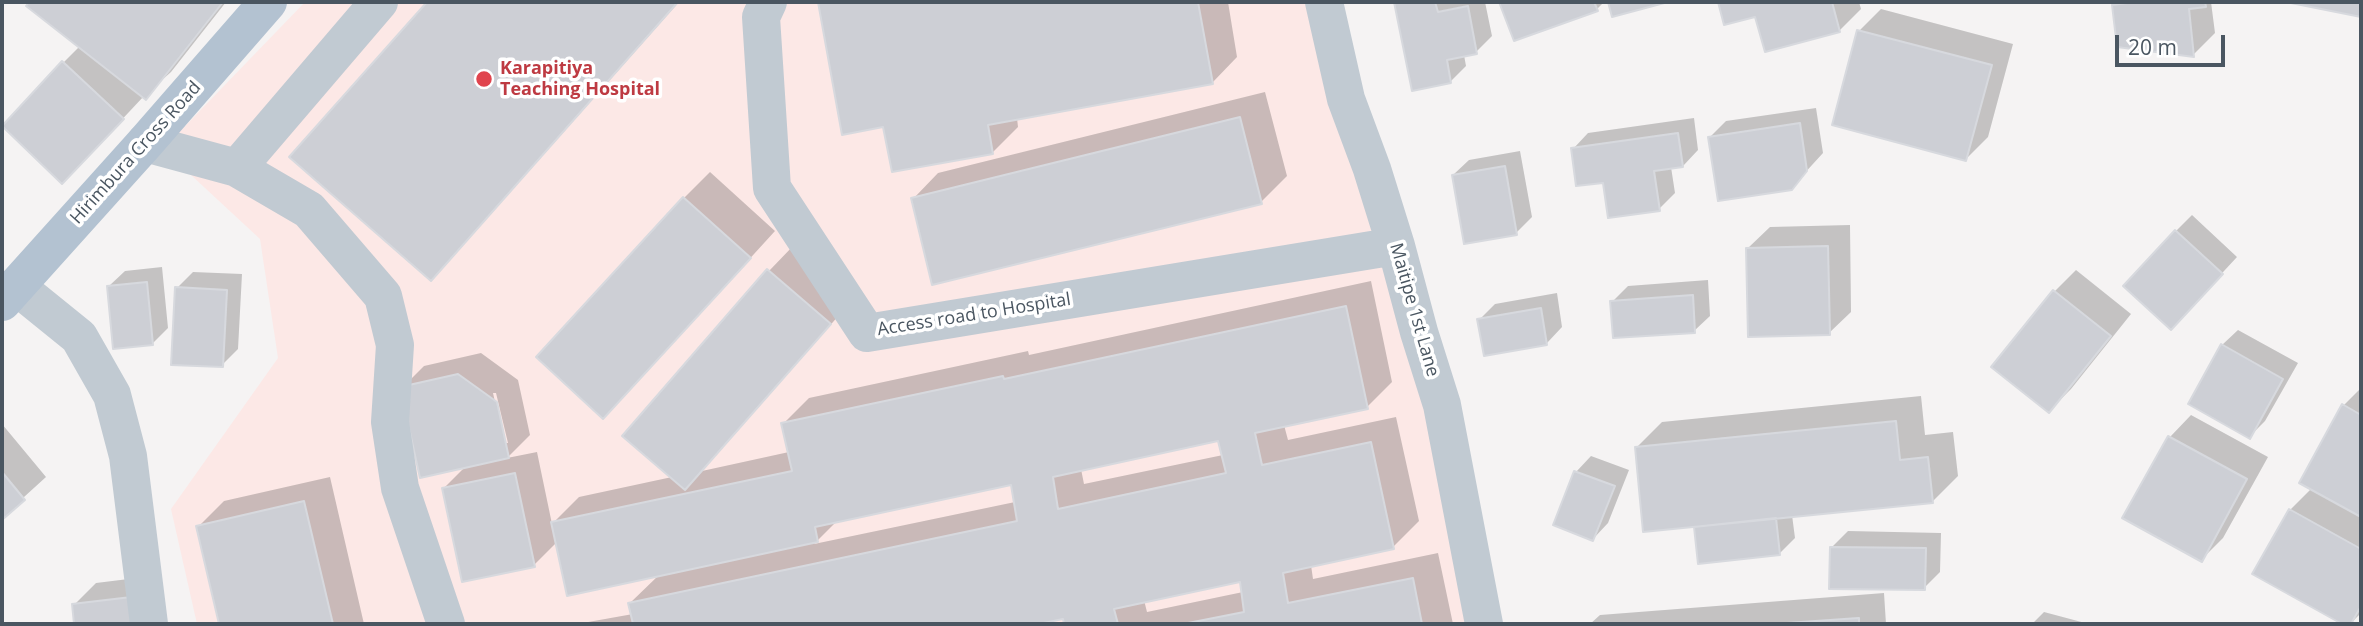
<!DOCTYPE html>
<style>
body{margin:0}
#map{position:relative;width:2363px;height:626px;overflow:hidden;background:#f5f3f3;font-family:"Open Sans",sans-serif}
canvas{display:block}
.frame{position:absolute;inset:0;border:4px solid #4a5661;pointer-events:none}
.scale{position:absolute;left:2115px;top:35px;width:110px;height:32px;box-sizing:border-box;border:4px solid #4a5661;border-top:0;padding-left:9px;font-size:21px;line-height:24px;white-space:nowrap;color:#4a5661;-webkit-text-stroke:5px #fff;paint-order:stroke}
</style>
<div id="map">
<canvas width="2363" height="626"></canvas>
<div class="frame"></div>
<div class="scale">20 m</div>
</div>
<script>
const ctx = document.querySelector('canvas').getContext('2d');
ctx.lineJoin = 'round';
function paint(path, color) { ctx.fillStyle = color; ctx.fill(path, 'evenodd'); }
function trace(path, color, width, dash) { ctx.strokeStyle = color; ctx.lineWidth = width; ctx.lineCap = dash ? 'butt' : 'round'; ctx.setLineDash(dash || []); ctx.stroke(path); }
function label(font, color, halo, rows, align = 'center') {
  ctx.font = font + ' "Open Sans",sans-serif'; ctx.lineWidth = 7; ctx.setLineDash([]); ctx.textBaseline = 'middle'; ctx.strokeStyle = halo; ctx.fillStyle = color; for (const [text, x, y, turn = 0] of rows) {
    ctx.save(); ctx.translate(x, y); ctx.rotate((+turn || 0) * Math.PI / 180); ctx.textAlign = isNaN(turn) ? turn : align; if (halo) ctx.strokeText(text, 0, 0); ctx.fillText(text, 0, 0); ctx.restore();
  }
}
const medical = new Path2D(`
 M305 2H1324L1484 624H197L171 509 278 358 260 239 163 149Z`);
const shadow = new Path2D(`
 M31 2H226L171 72 144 96 84 160 63 63 80 46 28 6Z
 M429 2H679L456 253 431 279 292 157Z
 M820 2H1228L1237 57 1212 83 1017 118 1018 127 992 153 884 125 843 133Z
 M1395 2H1485L1492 36 1476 52 1464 55 1466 66 1450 82 1414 89Z
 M1501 2H1604L1597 9 1515 39Z
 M1719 2H1859L1861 9 1839 31 1757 15 1725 23Z
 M2117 2H2211L2215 33 2193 55 2114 5Z
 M1881 9 2013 44 1988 137 1966 159 1859 31Z
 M1265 92 1287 176 1261 202 913 199 938 173Z
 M1816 108 1823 153 1791 188 1710 137 1726 121Z
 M1694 118 1698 150 1683 166 1671 167 1675 193 1659 209 1604 181 1573 149 1588 133Z
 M1520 151 1532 217 1516 233 1453 175 1469 160Z
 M710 172 775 231 629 391 684 198Z
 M2192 215 2237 257 2186 312 2176 231Z
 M1850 225 1851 312 1829 333 1748 248 1770 227Z
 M794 245 855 297 702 471 789 452 783 424 809 398 1028 351 1029 355 1371 281 1392 382 1367 407 1284 425 1288 440 1396 417 1419 521 1393 547 1311 565 1313 579 1438 553 1453 624H1066L1064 617 1031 624H577L633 614 630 603 659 575 557 542 534 565 444 488 466 466 402 388 424 366 481 353 518 380 530 435 507 458 537 452 552 524 579 497 672 477 769 271ZM493 393H496L508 443H504ZM1220 439 1223 455 1084 484 1081 469ZM1012 483 1015 502 814 544 837 521ZM1241 580 1243 592 1147 612 1144 600Z
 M162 267 168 328 152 344 109 286 125 271Z
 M2076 270 2131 314 2071 389 2049 411 2054 292Z
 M193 272 242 274 238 349 222 365 177 288Z
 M1708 280 1710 316 1694 331 1612 302 1628 286Z
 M1557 293 1562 327 1547 343 1479 320 1495 304Z
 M2238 330 2298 363 2265 421 2250 436 2222 345Z
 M2361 388V613L2350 624H2346L2254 573 2290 510 2312 488 2344 405Z
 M1921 396 1925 435 1953 432 1958 476 1932 502 1792 515 1795 538 1779 554 1695 528 1698 525 1636 448 1662 422Z
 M2191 415 2268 457 2223 538 2201 560 2124 518 2170 437Z
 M2 424 46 477 2 517Z
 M1591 456 1629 470 1608 523 1593 539 1576 472Z
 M330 477 364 624H221L198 527 224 501Z
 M1848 531 1941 533 1940 572 1924 588 1832 547Z
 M161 575 167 624H76L74 605 96 583Z
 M1884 593 1886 624H1590L1600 615Z
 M2044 612 2089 624H2032Z`);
const building = new Path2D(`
 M29 2H223L146 100 26 6Z
 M427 2H678L431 281 289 157Z
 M818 2H1198L1213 84 988 125 993 154 892 172 883 127 842 135Z
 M1394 2H1435L1438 12 1468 6 1477 54 1447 60 1451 83 1412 91Z
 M1499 2H1594L1598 11 1514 41Z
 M1608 2H1668L1612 17Z
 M1718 2H1832L1840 32 1765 52 1755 17 1724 25Z
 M2135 2H2205L2206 7 2189 9 2194 57 2117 47 2112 5Z
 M2286 2H2361V17Z
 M1857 30 1992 65 1966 161 1832 125Z
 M62 61 124 119 62 184 2 126Z
 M1240 117 1262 204 932 285 911 198Z
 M1800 123 1807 171 1792 190 1718 201 1708 137Z
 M1678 133 1683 167 1654 171 1660 211 1608 218 1603 183 1576 186 1571 148Z
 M1505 166 1517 235 1464 244 1452 175Z
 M683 197 751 258 603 419 536 357Z
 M2175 230 2223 274 2171 330 2123 286Z
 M1828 246 1830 335 1748 337 1746 248Z
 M767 269 831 324 685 490 622 436Z
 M147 282 153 345 113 349 107 286Z
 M175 287 227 290 223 367 171 365Z
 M2053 290 2111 336 2049 413 1991 367Z
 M1693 295 1695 333 1613 338 1610 301Z
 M1346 306 1368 409 1255 433 1262 465 1371 442 1394 549 1283 573 1288 603 1413 578 1422 624H1183L1244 612 1240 582 1114 609 1118 624H1064L1063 619 1039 624H633L628 603 1017 521 1011 485 815 527 818 542 567 596 551 522 792 471 781 423 1003 376 1004 379ZM1218 441 1226 473 1058 509 1053 477Z
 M1541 308 1547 345 1484 356 1477 319Z
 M2221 344 2283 379 2250 439 2188 404Z
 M458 374 497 402 509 458 420 478 400 387Z
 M2342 404 2361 415V517L2299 483Z
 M1896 421 1900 460 1928 457 1933 503 1643 532 1635 447Z
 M2168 436 2247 479 2202 562 2122 518Z
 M1574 471 1615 486 1593 541 1553 525Z
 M2 472 25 500 2 520Z
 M515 473 535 567 462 582 442 488Z
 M304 501 333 624H219L196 526Z
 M2289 509 2361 549V606L2351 624H2342L2252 574Z
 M1776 518 1780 555 1698 564 1694 527Z
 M1830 547 1926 548 1925 590 1829 589Z
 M140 596 143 624H74L72 604Z
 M1859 618V624H1773Z`);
const minor = new Path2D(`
 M768 2 761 17 772 188 867 333 1396 246
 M1324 2 1346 99 1372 169 1396 246 1419 332 1442 405 1484 624
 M145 143 237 168 309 210 383 296 395 345 390 422 400 488 446 624
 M237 168 379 2
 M16 286 79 337 112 395 128 456 149 624`);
const major = new Path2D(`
 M2 302 145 143 268 2`);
const markers = [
 [484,79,9,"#e0444e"]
];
const healthNames = [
 ["Karapitiya",500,69],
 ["Teaching Hospital",500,90]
];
const streetNames = [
 ["Hirimbura Cross Road",136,153,-48],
 ["Maitipe 1st Lane",1414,310,74],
 ["Access road to Hospital",974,315,-9]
];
paint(medical, '#fce8e6');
paint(shadow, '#0003');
paint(building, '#cdcfd5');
trace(building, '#d7d9de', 2);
trace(minor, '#c1cad2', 38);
trace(major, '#b3c2d1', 38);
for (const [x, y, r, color] of markers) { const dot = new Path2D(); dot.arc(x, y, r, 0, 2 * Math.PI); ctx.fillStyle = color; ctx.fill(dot); trace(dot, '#fff', 2.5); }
label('bold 18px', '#be3a42', '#fff', healthNames, 'left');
label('18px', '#4a5661', '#fff', streetNames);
</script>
